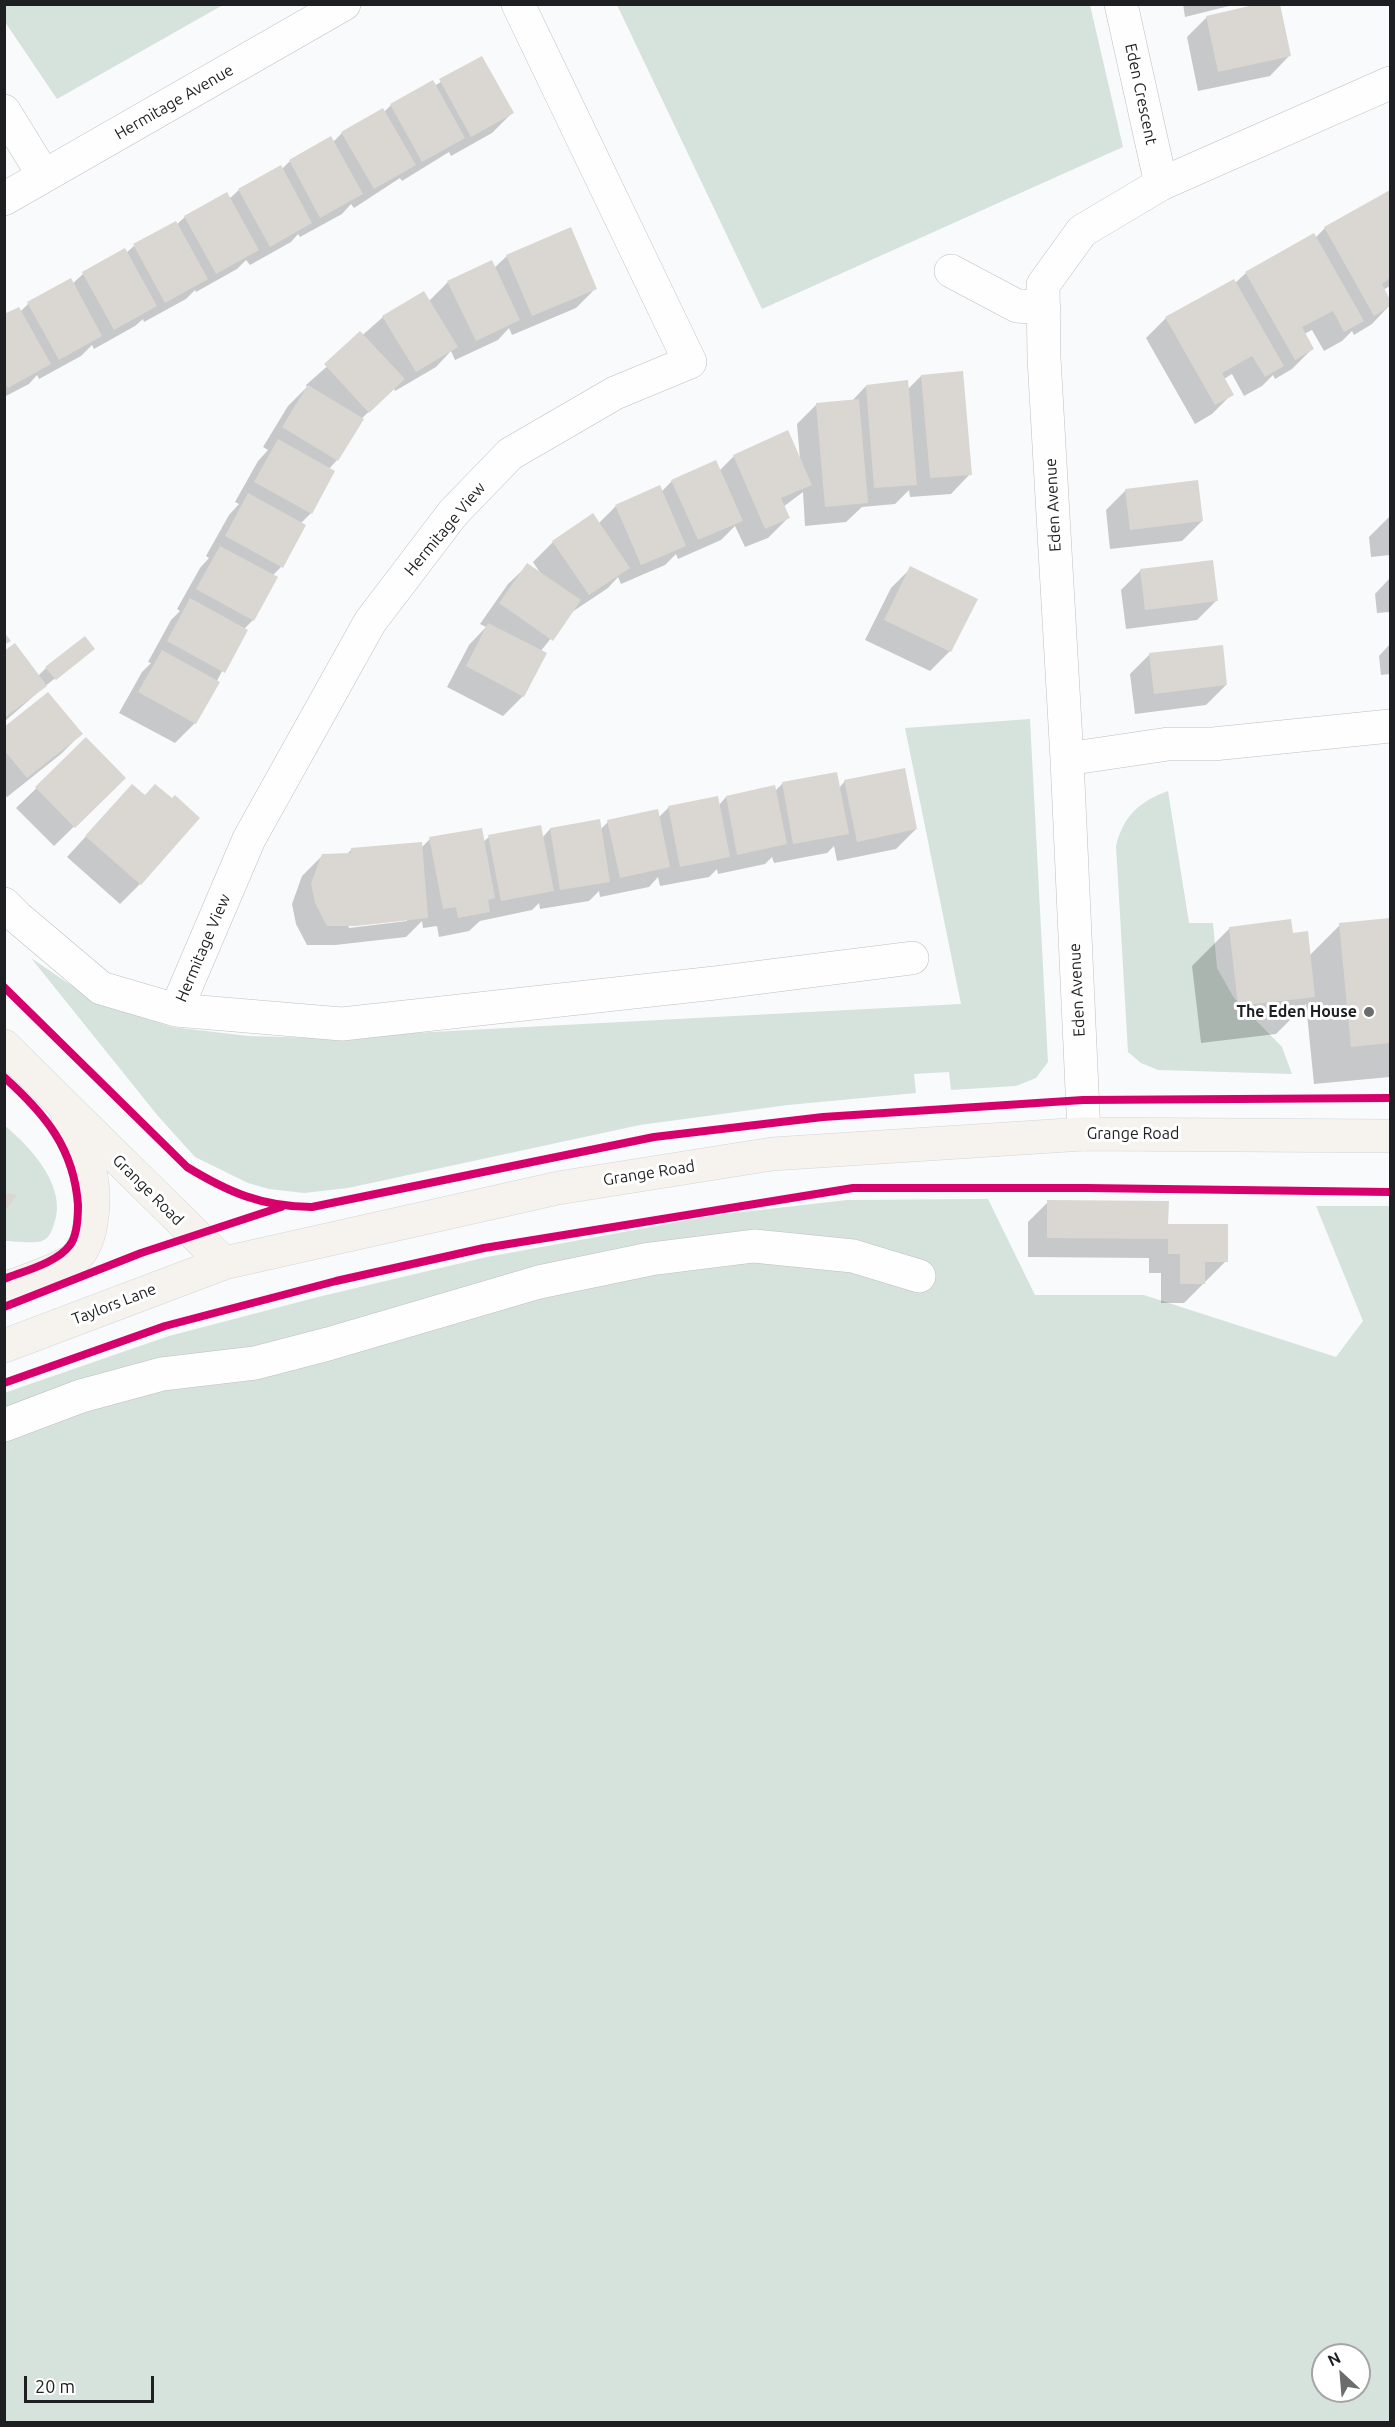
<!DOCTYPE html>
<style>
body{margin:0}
#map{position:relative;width:1395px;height:2427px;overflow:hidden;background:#f9fafc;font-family:Ubuntu,sans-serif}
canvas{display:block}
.frame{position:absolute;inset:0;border:6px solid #1e1f22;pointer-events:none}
.north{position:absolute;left:1311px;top:2343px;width:60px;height:60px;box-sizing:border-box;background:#fff;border:2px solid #a5a5a7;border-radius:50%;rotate:334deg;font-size:16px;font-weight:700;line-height:24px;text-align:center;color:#1e1f22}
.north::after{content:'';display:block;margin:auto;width:21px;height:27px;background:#6b6c6e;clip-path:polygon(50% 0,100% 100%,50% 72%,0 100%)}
.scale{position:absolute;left:24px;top:2376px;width:130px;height:27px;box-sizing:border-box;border:3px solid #1e1f22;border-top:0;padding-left:8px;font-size:18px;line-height:21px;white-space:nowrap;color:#1e1f22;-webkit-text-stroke:4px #fff;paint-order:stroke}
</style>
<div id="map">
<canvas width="1395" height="2427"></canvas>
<div class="frame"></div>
<div class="north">N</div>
<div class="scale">20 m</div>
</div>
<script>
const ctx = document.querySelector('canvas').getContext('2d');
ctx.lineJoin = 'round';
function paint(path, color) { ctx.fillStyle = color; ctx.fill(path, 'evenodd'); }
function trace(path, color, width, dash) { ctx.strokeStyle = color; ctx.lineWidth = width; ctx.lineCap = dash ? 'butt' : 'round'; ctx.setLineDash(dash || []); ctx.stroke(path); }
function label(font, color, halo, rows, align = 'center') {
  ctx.font = font + ' Ubuntu,sans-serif'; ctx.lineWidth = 6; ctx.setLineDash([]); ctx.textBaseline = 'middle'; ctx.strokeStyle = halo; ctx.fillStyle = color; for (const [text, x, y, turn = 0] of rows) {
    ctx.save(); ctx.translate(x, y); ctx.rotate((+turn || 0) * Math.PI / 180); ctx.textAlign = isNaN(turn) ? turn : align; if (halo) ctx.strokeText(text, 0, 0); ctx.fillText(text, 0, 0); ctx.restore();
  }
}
const green = new Path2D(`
 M4 5 5 4 223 5 57 99 5 22Z
 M617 5H1090L1123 147 762 309Z
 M1030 719 1048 1062 1036 1078 1016 1086 951 1090 949 1072 914 1074 916 1093 788 1105 640 1125 348 1188 304 1193 269 1189 248 1183 195 1157 158 1116 31 958 96 1002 172 1027 248 1036 318 1038 961 1004 905 728Z
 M1168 791 1189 923H1213L1217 968 1234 998 1282 1047 1292 1074 1158 1070 1141 1063 1128 1052 1116 846C1123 816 1140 801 1168 791Z
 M4 1125C31 1147 70 1189 53 1227 51 1233 48 1239 42 1241 31 1244 15 1241 5 1241Z
 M988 1199 1035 1295H1144L1336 1357 1363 1321 1316 1206H1390V2422H5L4 1393 169 1336 318 1297 487 1257 716 1215 847 1200ZM1323 2355H1359V2391H1323Z`);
const shadow = new Path2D(`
 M1183 4H1237L1185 17Z
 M1207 17 1289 56 1270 76 1198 91 1187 37Z
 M481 58 512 113 492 133 451 156 449 152 402 181 400 178 354 208 351 204 342 214 300 237 298 234 291 242 250 265 246 260 237 269 196 292 195 290 186 299 144 322 143 319 135 326 94 349 92 345 81 356 39 379 37 375 29 384 4 397V316L20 312 28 304 72 284 83 274 126 253 134 246 175 223 176 225 185 217 229 199 239 190 281 170 289 162 331 138 333 142 342 133 383 110 384 112 391 105 432 82 434 86Z
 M1390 192V286L1383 290 1390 305 1372 324 1354 335 1352 331 1342 341 1324 351 1312 330 1304 334 1312 349 1292 369 1275 379 1273 375 1262 386 1244 396 1232 374 1224 379 1232 394 1212 414 1195 424 1146 338 1166 318 1235 283 1246 273 1315 238 1325 228Z
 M507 256 596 288 576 308 512 335 509 328 498 340 455 360 451 351 436 367 395 391 394 388 361 419 337 460 329 469 311 513 301 523 281 567 272 576 253 620 244 629 195 723 175 743 119 713 142 672 151 663 148 662 171 620 180 611 177 609 200 568 209 558 206 556 229 515 239 504 235 502 258 461 268 450 263 447 288 406 307 387 306 385 383 317 429 301 448 282 494 268Z
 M921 376 970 474 951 494 910 497 909 490 895 504 862 507 846 522 805 526 803 492 783 507 788 518 768 538 745 547 735 526 721 540 678 559 676 554 665 565 621 584 618 577 608 588 572 612 540 652 523 696 503 716 447 687 469 645 486 627 480 624 508 584 528 565 541 574 533 562 553 542 598 524 616 506 661 492 672 481 719 471 734 456 800 459 797 424 817 404 851 402 866 386 907 390Z
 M1126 490 1202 521 1182 541 1110 549 1106 510Z
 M1389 517 1390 555 1371 557 1369 537Z
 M911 568 950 651 930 671 865 640 891 588Z
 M1141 570 1217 600 1197 620 1126 629 1121 590Z
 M1390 578V612L1377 613 1375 594Z
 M1390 644V674L1381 675 1379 656Z
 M93 649 44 687 4 722V653L38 676 46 668Z
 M1150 654 1226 685 1206 705 1135 714 1130 674Z
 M4 728 81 734 61 754 7 797 4 794Z
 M86 740 124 778 54 846 16 808Z
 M845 781 916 829 896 849 837 861 834 846 827 853 774 863 772 857 765 864 718 874 717 869 709 877 660 886 658 877 649 887 600 897 599 891 589 901 540 909 539 903 532 910 480 921 469 931 439 937 437 926 423 928 422 921 406 937 335 945H307L296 924 292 904 302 876 322 856 346 855 351 850 421 848 430 839 483 842 489 837 542 838 550 829 600 830 608 822 658 818 669 807 719 805 726 797 775 791 782 784 839 788ZM407 918V921L349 928 348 925Z
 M132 786 140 884 120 904 67 857Z
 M1390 920V1077L1314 1084 1306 1004 1276 1034 1201 1043 1192 966 1230 928 1291 935 1309 956 1340 925Z
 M1048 1202 1167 1225 1226 1261 1184 1303H1161V1273H1149V1258L1028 1257V1222Z`);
const building = new Path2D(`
 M1258 4H1280L1291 56 1218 72 1206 16Z
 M482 56 514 113 471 137 439 79Z
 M433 80 465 138 422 162 390 104Z
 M383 108 416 165 374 189 341 132Z
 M331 136 363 194 320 218 289 160Z
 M281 165 312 223 270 247 238 189Z
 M1390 190V278L1382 284 1390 300V306L1374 316 1324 227Z
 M227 192 259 250 216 274 184 216Z
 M176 221 208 279 165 303 133 244Z
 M571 227 597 289 532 316 506 255Z
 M1314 233 1364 321 1344 332 1333 311 1302 327 1314 349 1295 360 1245 272Z
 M125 248 157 306 114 330 82 272Z
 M492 260 520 320 476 341 447 281Z
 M71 278 102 336 59 360 27 302Z
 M1234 279 1284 366 1265 377 1252 356 1222 373 1234 395 1215 405 1165 317Z
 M424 291 458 347 416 372 382 316Z
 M19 307 51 364 8 388 4 382V314Z
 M360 331 405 379 369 413 324 364Z
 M963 371 972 475 930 478 921 375Z
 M908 380 917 485 874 488 866 385Z
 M308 385 364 419 338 461 282 427Z
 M859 399 868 503 825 507 816 403Z
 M788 430 812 485 781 498 790 518 765 529 733 455Z
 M278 439 335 471 312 514 254 482Z
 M716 460 743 521 698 540 671 480Z
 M1198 480 1203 521 1130 530 1125 489Z
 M660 485 686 546 641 565 615 505Z
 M248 493 306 525 283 568 225 536Z
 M593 513 630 568 589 595 552 541Z
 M220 546 278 577 254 621 196 589Z
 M1213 560 1218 601 1145 610 1140 569Z
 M527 563 581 600 553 641 499 603Z
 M910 566 978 599 951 652 884 620Z
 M190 598 248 630 225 673 167 641Z
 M488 623 547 653 524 697 466 666Z
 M4 632 11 641 4 645Z
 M85 636 95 649 56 680 45 667Z
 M15 643 47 686 4 718V651Z
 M1223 645 1227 685 1154 694 1149 653Z
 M162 650 220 682 196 724 138 692Z
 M48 692 83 734 27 778 4 750V727Z
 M86 737 126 778 75 828 35 787Z
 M905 768 917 829 857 842 844 780Z
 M837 772 849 834 793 844 782 782Z
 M132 784 145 795 155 784 172 798 175 795 200 818 141 885 85 836Z
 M775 785 787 844 737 855 726 796Z
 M718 796 730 857 680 867 668 806Z
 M658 809 670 867 620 878 607 820Z
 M600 819 610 882 560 890 550 828Z
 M541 825 554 891 501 901 488 835Z
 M482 828 495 898 488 900 490 912 458 918 456 907 443 909 429 837Z
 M422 842 428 918 356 926H327L315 903 311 883 322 854 351 853V848Z
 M1390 918V1043L1351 1047 1339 923Z
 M1291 919 1293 933 1308 931 1315 997 1238 1006 1229 927Z
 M4 1193 17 1195 4 1212Z
 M1047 1200 1169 1201 1168 1224H1228V1262H1205V1284H1180V1254H1168V1239L1047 1238Z`);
const minor = new Path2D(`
 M1121 4 1161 184
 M4 111 44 176
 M4 199 344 4
 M951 271 1017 306 1044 308
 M1067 759 1168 744H1213L1390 726
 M4 904 17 917 101 988 176 1010 342 1024 715 983 912 958
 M176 1010 249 839 370 622 453 513 510 454 615 393 690 362 518 4
 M1084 1134 1067 759 1044 358 1043 285 1082 231 1161 184 1390 83
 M4 1425 81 1396 162 1374 255 1363 328 1344 539 1282 650 1259 754 1246 853 1256 919 1276`);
const major = new Path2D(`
 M4 1046 224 1263
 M4 1289C24 1281 56 1272 73 1260 84 1251 89 1236 91 1223 98 1185 88 1155 68 1122
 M4 1346 224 1263 558 1188 772 1154 1084 1134 1390 1136`);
const cycleway = new Path2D(`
 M4 987 187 1167C228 1192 262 1207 312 1207L654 1137 823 1117 1083 1100 1390 1098
 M4 1077C45 1114 74 1148 78 1205 78 1216 77 1236 70 1245 57 1263 24 1271 4 1279
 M4 1307 141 1253 281 1207
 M4 1383 165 1326 336 1281 484 1248 853 1188H1087L1390 1192`);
const markers = [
 [1369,1012,6,"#6b6c6e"]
];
const streetNames = [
 ["Eden Crescent",1141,94,78],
 ["Hermitage Avenue",174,102,-30],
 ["Eden Avenue",1053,505,-93],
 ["Hermitage View",445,529,-50],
 ["Hermitage View",203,948,-67],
 ["Eden Avenue",1077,990,-93],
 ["Grange Road",1133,1134],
 ["Grange Road",649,1173,-9],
 ["Grange Road",148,1190,45],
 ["Taylors Lane",114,1304,-21]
];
const poiNames = [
 ["The Eden House",1357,1012]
];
paint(green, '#d6e3dc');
paint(shadow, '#0003');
paint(building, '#dad6d1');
trace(minor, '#bebfc1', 34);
trace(major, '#d4d5d6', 34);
trace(minor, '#fefeff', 33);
trace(major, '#f6f2ee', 33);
trace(cycleway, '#d6006c', 8);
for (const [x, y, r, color] of markers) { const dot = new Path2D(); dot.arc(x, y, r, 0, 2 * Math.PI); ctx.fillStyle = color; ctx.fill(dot); trace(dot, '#fff', 2); }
label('16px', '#1e1f22', '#fff', streetNames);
label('bold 16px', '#1e1f22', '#fff', poiNames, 'right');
</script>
